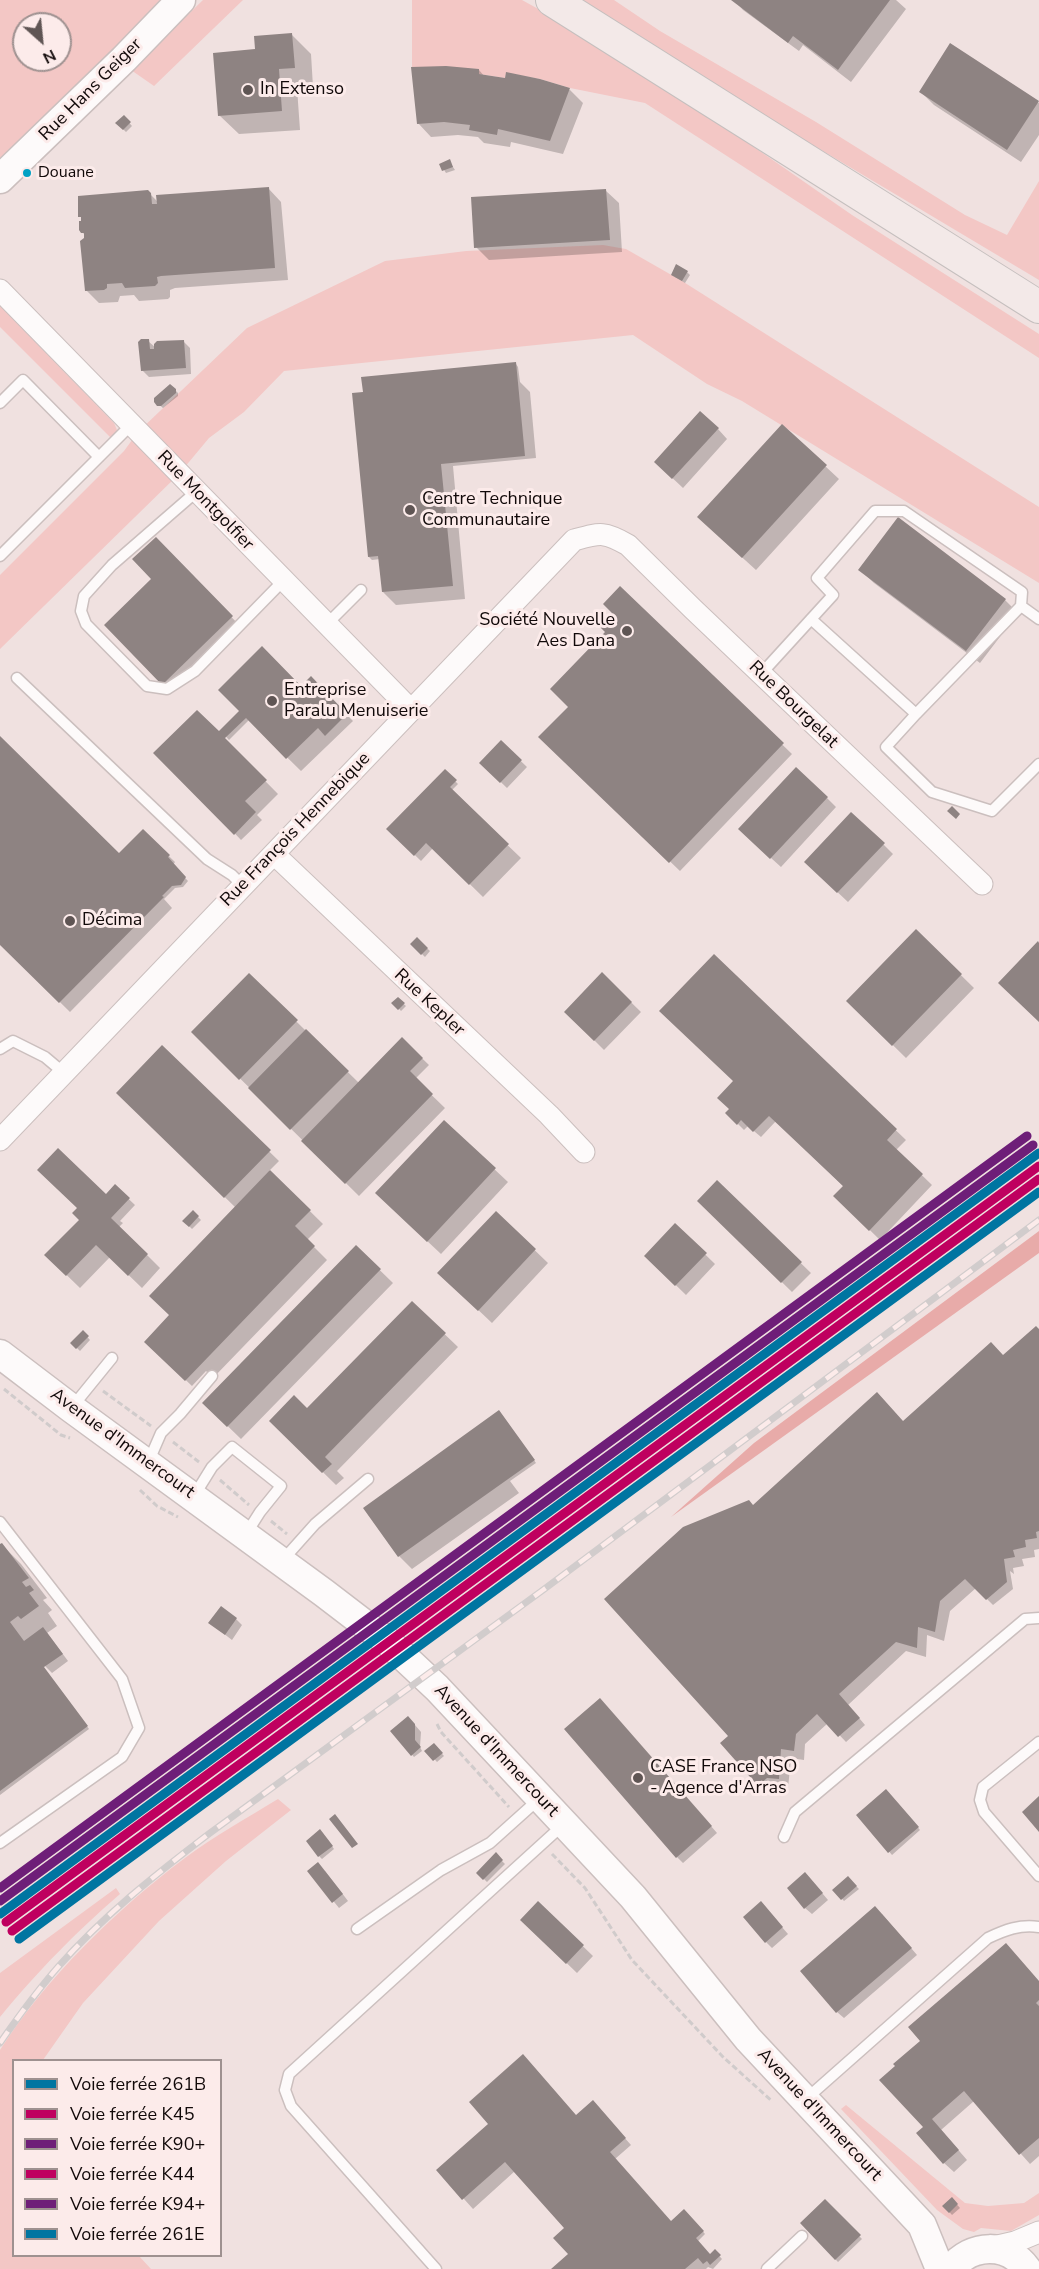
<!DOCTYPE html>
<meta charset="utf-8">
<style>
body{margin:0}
#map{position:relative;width:1039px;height:2269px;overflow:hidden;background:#f0e1e0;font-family:"Nunito Sans",sans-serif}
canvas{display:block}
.legend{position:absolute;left:12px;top:2059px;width:210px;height:198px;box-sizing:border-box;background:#fcebea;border:2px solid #9e9190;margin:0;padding:8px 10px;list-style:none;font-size:18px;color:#110909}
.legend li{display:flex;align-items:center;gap:12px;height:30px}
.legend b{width:30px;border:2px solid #9e9190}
.north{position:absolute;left:12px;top:12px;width:60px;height:60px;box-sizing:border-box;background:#fcebea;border:2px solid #9e9190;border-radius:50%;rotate:153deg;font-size:16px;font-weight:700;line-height:24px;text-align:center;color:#110909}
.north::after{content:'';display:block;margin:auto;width:21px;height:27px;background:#5f5554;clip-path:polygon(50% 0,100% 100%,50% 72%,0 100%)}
</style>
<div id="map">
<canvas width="1039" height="2269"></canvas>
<ul class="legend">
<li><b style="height:8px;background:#0075a1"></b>Voie ferrée 261B</li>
<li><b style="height:8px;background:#bf005f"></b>Voie ferrée K45</li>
<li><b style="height:8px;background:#6e1e78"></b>Voie ferrée K90+</li>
<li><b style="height:8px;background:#bf005f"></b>Voie ferrée K44</li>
<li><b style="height:8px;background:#6e1e78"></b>Voie ferrée K94+</li>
<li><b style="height:8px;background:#0075a1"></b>Voie ferrée 261E</li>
</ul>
<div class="north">N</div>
</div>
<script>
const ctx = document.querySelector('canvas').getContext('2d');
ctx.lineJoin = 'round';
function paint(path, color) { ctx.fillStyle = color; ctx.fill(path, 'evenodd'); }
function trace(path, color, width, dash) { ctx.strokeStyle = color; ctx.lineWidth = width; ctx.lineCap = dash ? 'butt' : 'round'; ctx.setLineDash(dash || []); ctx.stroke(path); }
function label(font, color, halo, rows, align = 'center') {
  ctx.font = font + ' "Nunito Sans",sans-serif'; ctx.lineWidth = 6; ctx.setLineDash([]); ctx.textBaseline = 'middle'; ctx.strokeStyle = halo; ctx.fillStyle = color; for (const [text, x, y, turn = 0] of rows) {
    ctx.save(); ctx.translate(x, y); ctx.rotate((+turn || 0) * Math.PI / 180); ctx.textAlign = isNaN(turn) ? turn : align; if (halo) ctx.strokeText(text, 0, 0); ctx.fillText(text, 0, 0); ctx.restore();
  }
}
const green = new Path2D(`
 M0 0H160L91 73 0 158ZM24 24H60V60H24Z
 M203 0H243L154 86 131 70Z
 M412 0H522L569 26 679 95 852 215 1039 334V358L645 103 570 88 540 79 506 73 505 78 479 74V69L412 67Z
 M581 0H614L660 31 816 122 965 215 1007 235 1039 181V280L781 126Z
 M603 245 626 249 682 281 1039 507V583L742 401 707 384 633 335 284 371 244 412 209 438 179 474 0 649V575L124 451 138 432 247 328 385 261 466 251Z
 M0 306 114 423 117 430 112 439 0 327Z
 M278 1799 291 1810 226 1861 159 1921 83 2003 43 2060H14V2256H139L151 2269H0V2050C45 1979 118 1908 185 1858 214 1836 247 1818 278 1799Z
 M116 1888 120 1894C74 1934 39 1970 0 2017V1973Z
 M846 2105 965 2203 988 2206 1024 2203 1039 2193V2215L1011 2231 981 2228 974 2232 963 2229 937 2210 841 2109Z`);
const forest = new Path2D(`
 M1039 1231V1253L671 1517 754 1443Z`);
const shadow = new Path2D(`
 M734 0H896L906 9 851 82 803 45 799 51 743 10Z
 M292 35 311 54 313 87 297 88 300 130 239 134 219 115 257 51Z
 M951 45 1039 103V135L1021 162 934 105 921 92Z
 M479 70 485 77 540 80 570 90 583 103 563 154 511 142 510 147 484 143 478 137 458 135 431 137 418 123Z
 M124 117 132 126 126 132 117 123Z
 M449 161 455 170 446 173 441 165Z
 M268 188 281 202 288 280 175 288 170 290V297L168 299 139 301 134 295 120 296 118 302 99 303 86 290V236L82 232V218L80 216 148 192 158 202Z
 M605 190 619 203 622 252 489 260 476 247Z
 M687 272 690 275 685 283 675 277Z
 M148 341 156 348 183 341 190 348 191 374 149 377 142 370Z
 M516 364 518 367 520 382 530 392 536 458 453 466 465 599 396 605 383 592 380 559 372 560 369 557 364 393Z
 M171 386 178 393V396L163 408 155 401Z
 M782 426 839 479 756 570 712 530Z
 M718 429 727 439 683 488 666 472Z
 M156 539 241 627 172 693 106 625 153 579Z
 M860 570 1005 600 1018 613 980 663 874 583Z
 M620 588 792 754 680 871 540 737 570 707 607 632Z
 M310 678 353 721 301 771 249 720 229 740 221 731 241 711 312 699Z
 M197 712 278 794 257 815 262 820 241 840 225 823Z
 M0 738 119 855 143 831 175 862 173 865 188 881 183 887 175 888 164 899 172 908 70 1012 0 943Z
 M501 742 527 767 507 788 481 763Z
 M445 771 458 784 451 791 521 858 483 897 433 848 421 861 388 829Z
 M827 798 836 807 781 867 750 839Z
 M883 844 893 854 848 902 816 872Z
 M916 931 974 988 906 1058 848 1001Z
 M417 939 430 951 425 957 412 944Z
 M714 956 906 1140 896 1150 932 1185 880 1240 835 1196 844 1187 776 1121 761 1137 748 1126 744 1130 727 1113 731 1109 735 1082Z
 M602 974 641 1012 604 1050 566 1012Z
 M249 975 359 1083 402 1039 429 1065 415 1079 445 1108 359 1196 193 1032Z
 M398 999 406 1006 401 1011 394 1003Z
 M162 1048 279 1161 269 1171 323 1224 307 1240 327 1260 213 1378 206 1371 192 1386 146 1342 171 1315 236 1208 118 1093Z
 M444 1122 508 1182 441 1254 390 1206Z
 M717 1182 811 1273 792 1292 699 1201Z
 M115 1186 135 1205 120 1221 123 1223 119 1227 160 1268 142 1288 110 1257 80 1288 46 1255Z
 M193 1212 201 1220 192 1229 184 1221Z
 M496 1213 548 1263 492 1323 453 1286Z
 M675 1225 715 1264 686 1295 646 1256Z
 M356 1247 393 1283 241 1439 204 1403Z
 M412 1303 458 1347 337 1471 344 1478 336 1485 271 1421 307 1410Z
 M1039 1331V1549L1034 1550 1035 1557 1022 1559 1024 1566 1013 1568 1014 1574 1010 1571 1013 1589 993 1605 976 1588 950 1611 944 1641 927 1635 926 1657 906 1651 848 1705 865 1725 846 1742 828 1723 805 1744 804 1760 791 1758 788 1788 777 1787 769 1794 759 1784 731 1736 753 1507 903 1423Z
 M83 1332 90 1340 80 1351 72 1343Z
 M502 1415 536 1463 510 1481 519 1493 412 1569 399 1556Z
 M2 1545 21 1564 47 1598 43 1600 52 1610 48 1613 57 1626 47 1633 68 1661 52 1673 44 1665 43 1667 89 1729 0 1795V1546Z
 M236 1619 242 1625 232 1640 210 1623Z
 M606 1706 717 1833 683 1863 677 1857Z
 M415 1725 421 1732 420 1747 422 1751 414 1757 392 1732Z
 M434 1745 444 1756 437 1762 427 1751Z
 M858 1815 914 1823 920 1830 892 1855Z
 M323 1834 334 1849 322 1859 319 1856Z
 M496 1855 505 1864 487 1882 478 1873Z
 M309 1871H325L348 1901 339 1908Z
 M848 1878 859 1889 844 1901 834 1890Z
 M811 1880 828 1900 812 1914 805 1908Z
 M538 1903 593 1956 577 1973 522 1920Z
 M767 1910 788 1934 772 1948 766 1942Z
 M882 1914 917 1955 844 2018 837 2012Z
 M1039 1982V2156L1030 2164 974 2101 941 2130 967 2160 954 2172 944 2163 925 2127 922 2041Z
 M599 2109 631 2145 615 2159 671 2222 687 2213 705 2234 698 2241 710 2255 715 2251 722 2259 713 2269 708 2267 706 2269H553L570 2254 566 2229 515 2171 473 2209 438 2170Z
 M952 2199 960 2208 952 2215 944 2206Z
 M825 2201 862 2239 838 2262 802 2223Z`);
const building = new Path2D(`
 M731 0H890L838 70 793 36 788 43Z
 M292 33 295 68 279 69 282 111 218 116 213 53 255 49 254 36Z
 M950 43 1039 101 1007 150 919 92Z
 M446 66 479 69V74L505 78 506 72 540 79 570 88 550 141 498 129 497 135 469 130 470 125 444 122 417 124 411 67Z
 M124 115 131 122 123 130 115 123Z
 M450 159 453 167 442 171 439 164Z
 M269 187 275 268 161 276 157 277 158 283 155 286 125 288 122 283 107 284V288L104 290 85 291 80 241 84 238V233H81L79 230V221H81V217H78V196L148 190 151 193 152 204H157L156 195Z
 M606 189 610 240 474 248 471 197Z
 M676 264 688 271 682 281 671 275Z
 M141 339H149L150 349H154V344L157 341 184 340 186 368 141 371 138 342Z
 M516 362 525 456 441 464 453 586 382 592 378 556 368 557 352 393 363 392 361 377Z
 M170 384 176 389V393L161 406H157L154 402V398Z
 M700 411 719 428 672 479 654 462Z
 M782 424 827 465 742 558 697 517Z
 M898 517 1006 599 966 651 858 570Z
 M156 537 233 616 162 685 104 625 151 579 132 559Z
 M620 586 784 743 669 863 538 737 568 707 550 689 605 632 599 626 612 613 603 604Z
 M262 646 301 686 311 676 347 714 325 736 318 728 286 759 246 718 225 738 267 780 245 801 256 812 234 835 153 753 197 710 219 731 239 711 218 690Z
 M0 736 119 853 143 829 170 855 168 857 186 877 181 885 172 886 162 896 164 897 59 1003 0 945Z
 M501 740 522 760 500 783 479 763Z
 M796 767 828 797 770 859 738 829Z
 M445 769 457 780 450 787 509 844 469 885 426 843 414 856 386 829Z
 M952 806 960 814 956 819 947 811Z
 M851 812 885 843 837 893 804 862Z
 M916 929 962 974 892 1046 846 1001Z
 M417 937 428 948 421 955 410 944Z
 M1038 941 1039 943V1022L998 983Z
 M714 954 897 1129 887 1140 923 1174 869 1231 833 1196 843 1186 769 1116 753 1132 741 1120 737 1125 725 1113 729 1109 717 1098 733 1081 659 1011Z
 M602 972 632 1002 594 1041 564 1012Z
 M249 973 298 1020 239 1080 191 1032Z
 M398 997 405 1003 398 1010 391 1003Z
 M306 1029 349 1071 290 1130 248 1088Z
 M402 1037 423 1058 410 1071 433 1094 345 1184 301 1141Z
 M162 1045 271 1150 224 1198 116 1093Z
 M444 1120 496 1168 427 1242 375 1193Z
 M58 1148 106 1194 115 1184 130 1198 111 1218 148 1254 128 1276 96 1245 66 1276 44 1255 79 1220 72 1213 77 1208 37 1170Z
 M270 1170 311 1210 295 1226 315 1246 185 1381 144 1342 169 1315 149 1296Z
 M717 1180 802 1262 781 1283 697 1201Z
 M193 1210 199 1216 189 1227 182 1221Z
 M496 1211 536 1249 478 1311 437 1273Z
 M675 1223 707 1253 675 1286 644 1256Z
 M356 1245 381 1269 227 1427 202 1403Z
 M412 1301 446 1333 325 1457 332 1464 322 1473 269 1421 294 1395 307 1408Z
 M1036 1326 1039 1329V1531L1036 1532 1037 1538 1025 1540 1026 1547 1013 1550 1015 1557 1004 1559 1007 1582 986 1600 965 1579 940 1601 935 1632 918 1627 917 1648 896 1642 839 1694 860 1718 838 1737 817 1714 796 1734 794 1751 781 1749 779 1779 767 1778 758 1786 720 1743 728 1736 604 1599 683 1527 749 1500 753 1505 877 1392 903 1421 991 1342 1003 1355Z
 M83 1330 89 1336 76 1349 70 1343Z
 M499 1410 535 1460 398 1557 363 1508Z
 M2 1543 29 1578 22 1582 26 1587 30 1585 34 1590 29 1593 39 1606 21 1619 18 1616 10 1622 24 1641 43 1627 63 1654 44 1667 88 1726 0 1791V1544Z
 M221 1606 237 1618 225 1635 208 1623Z
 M600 1698 712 1826 676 1858 564 1729Z
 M408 1716 415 1724V1740L421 1747 411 1756 390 1731Z
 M434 1743 443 1753 433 1761 424 1751Z
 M886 1789 919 1827 888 1853 856 1815Z
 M1039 1796V1832L1022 1812Z
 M335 1814 358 1844 352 1848 329 1819Z
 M320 1829 333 1846 318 1857 306 1841Z
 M496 1852 503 1860 483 1880 476 1873Z
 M318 1862 343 1894 332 1903 307 1871Z
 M805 1872 823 1893 804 1909 787 1888Z
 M848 1876 857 1886 841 1900 832 1890Z
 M538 1901 584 1945 566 1964 520 1920Z
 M761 1901 783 1927 765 1943 743 1917Z
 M875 1906 912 1948 836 2013 800 1971Z
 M1006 1943 1039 1981V2000L1036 2003 1039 2006V2138L1019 2155 964 2091 932 2119 959 2150 943 2164 916 2133 923 2127 879 2080 895 2066 893 2064 920 2041 908 2027Z
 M523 2054 576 2115 593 2100 626 2138 610 2152 671 2221 684 2209 704 2231 696 2238 710 2254 715 2249 721 2255 710 2265 707 2261 703 2264 698 2258 685 2269H551L568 2254 553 2238 564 2228 505 2162 462 2200 436 2170 488 2124 469 2102Z
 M952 2197 958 2204 949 2213 942 2206Z
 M825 2199 861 2235 835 2260 800 2223Z`);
const path = new Path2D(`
 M4 1389 61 1435 70 1438
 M103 1391 151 1426
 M173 1442 199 1462
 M220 1480 249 1505
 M140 1490 157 1506 178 1517
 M271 1521 287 1534
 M437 1724 441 1732 509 1807
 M552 1854 585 1888 632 1960 724 2058 772 2101`);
const lane = new Path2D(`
 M0 403 23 380 99 457
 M196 492 112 565 84 596 81 611 86 624 147 686 167 689 195 671 283 581
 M0 556 131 425
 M811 619 916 714 886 747 932 792 992 811 1039 764
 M327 624 361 590
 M761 674 833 595 817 578 875 511H904L1022 592 1021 606 1039 619
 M17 678 207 859 232 875 243 886
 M916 714 1021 606
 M0 1049 13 1041 45 1057 64 1073
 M73 1406 112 1358
 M148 1463 161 1433 180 1414 212 1376
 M194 1496 212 1467 232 1447 281 1486 260 1512 246 1534
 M0 1522 122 1679 139 1728 122 1757 0 1843
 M282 1561 315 1524 368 1479
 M1039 1742 983 1787 980 1800 984 1812 1039 1876
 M784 1837 795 1812 1025 1619 1039 1618
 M357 1929 441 1870 490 1843 539 1799
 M806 2099 988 1938C1005 1930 1020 1924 1039 1927
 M436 2269 291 2106 285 2090 289 2074 564 1824
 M767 2269 802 2236`);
const street = new Path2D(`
 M0 290 411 710
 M274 854 549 1115 584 1152
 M0 1140 574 540C600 533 604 531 628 545L693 609 982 884
 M989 2248 1015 2242 1039 2232`);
const secondary = new Path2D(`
 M0 179 124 59 181 0
 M0 1354 71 1408 324 1593 388 1642 437 1688 633 1897 748 2039 922 2225 940 2269
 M951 2269C971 2243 1008 2242 1027 2269`);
const primary = new Path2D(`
 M552 0 1039 307`);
const rail = new Path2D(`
 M0 2043C18 2017 37 1991 58 1967 103 1916 156 1874 210 1833L543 1590 1039 1220`);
const rail1 = new Path2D(`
 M0 1914 1039 1153`);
const rail2 = new Path2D(`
 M6 1922 1039 1166`);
const rail3 = new Path2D(`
 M0 1901 1033 1145`);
const rail4 = new Path2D(`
 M12 1931 1039 1179`);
const rail5 = new Path2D(`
 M0 1888 1027 1136`);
const rail6 = new Path2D(`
 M19 1939 1039 1192`);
const markers = [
 [248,90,6,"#5f5554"],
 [27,173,5,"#01a1c4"],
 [410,510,6,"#5f5554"],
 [627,631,6,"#5f5554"],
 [272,701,6,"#5f5554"],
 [70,921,6,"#5f5554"],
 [638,1778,6,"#5f5554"]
];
const busNames = [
 ["Douane",38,173]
];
const streetNames = [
 ["Rue Hans Geiger",91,90,-45],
 ["Rue Montgolfier",205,501,46],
 ["Rue Bourgelat",793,705,44],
 ["Rue François Hennebique",296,830,-46],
 ["Rue Kepler",429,1003,43],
 ["Avenue d'Immercourt",122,1444,36],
 ["Avenue d'Immercourt",496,1751,47],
 ["Avenue d'Immercourt",819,2115,47]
];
const poiNames = [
 ["In Extenso",260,90],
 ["Centre Technique",422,500],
 ["Communautaire",422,521],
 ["Société Nouvelle",615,621,"right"],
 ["Aes Dana",615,642,"right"],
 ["Entreprise",284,691],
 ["Paralu Menuiserie",284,712],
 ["Décima",82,921],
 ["CASE France NSO",650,1768],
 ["- Agence d'Arras",650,1789]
];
paint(green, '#f3c7c5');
paint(forest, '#e8aba9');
paint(shadow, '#0003');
paint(building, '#8e8382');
trace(lane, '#cbbfbe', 13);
trace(street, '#cbbfbe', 23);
trace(secondary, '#cbbfbe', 31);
trace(primary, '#c5bfbe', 34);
trace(path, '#d0cbcb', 3, [6, 3]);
trace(lane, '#fdfafa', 10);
trace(street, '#fdfafa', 21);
trace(secondary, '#fdfafa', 28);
trace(primary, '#f3e9e8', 32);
trace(rail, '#d1cccc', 7);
trace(rail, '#fcebea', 4.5, [14]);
trace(rail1, '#0075a1', 9);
trace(rail2, '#bf005f', 9);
trace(rail3, '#6e1e78', 9);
trace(rail4, '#bf005f', 9);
trace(rail5, '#6e1e78', 9);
trace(rail6, '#0075a1', 9);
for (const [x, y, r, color] of markers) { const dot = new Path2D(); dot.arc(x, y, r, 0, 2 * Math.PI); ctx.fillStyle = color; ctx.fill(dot); trace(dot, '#fcebea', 2); }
label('16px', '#110909', '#fcebea', busNames, 'left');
label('18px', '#110909', '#fcebea', streetNames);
label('18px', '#110909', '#fcebea', poiNames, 'left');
</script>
